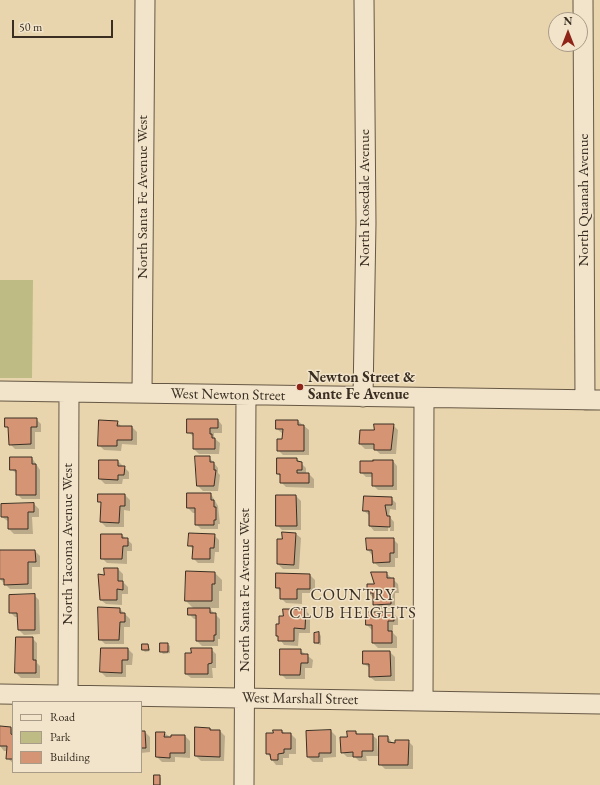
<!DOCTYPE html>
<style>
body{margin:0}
#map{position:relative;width:600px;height:785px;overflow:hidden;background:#e9d5ad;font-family:"EB Garamond",serif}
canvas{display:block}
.legend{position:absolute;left:12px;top:701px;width:130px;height:72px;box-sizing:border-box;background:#f1e4ca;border:1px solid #a89b87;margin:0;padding:5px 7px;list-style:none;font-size:12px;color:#3a2e22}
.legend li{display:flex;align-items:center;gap:8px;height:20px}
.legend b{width:20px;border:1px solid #a89b87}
.north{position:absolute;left:548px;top:12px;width:40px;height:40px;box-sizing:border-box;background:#f1e4ca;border:1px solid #a89b87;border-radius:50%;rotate:0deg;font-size:11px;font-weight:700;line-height:16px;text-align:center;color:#3a2e22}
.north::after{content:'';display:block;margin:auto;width:14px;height:18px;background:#8f2418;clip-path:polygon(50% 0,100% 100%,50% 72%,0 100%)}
.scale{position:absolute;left:12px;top:20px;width:101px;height:18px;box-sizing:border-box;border:2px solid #3a2e22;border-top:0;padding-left:5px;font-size:12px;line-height:14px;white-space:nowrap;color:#3a2e22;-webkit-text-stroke:3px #f1e4ca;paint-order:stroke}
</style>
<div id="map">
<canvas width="600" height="785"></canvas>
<ul class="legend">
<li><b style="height:5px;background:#f1e4ca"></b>Road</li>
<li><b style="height:11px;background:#bebb84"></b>Park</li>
<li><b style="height:11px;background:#d59574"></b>Building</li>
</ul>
<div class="north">N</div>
<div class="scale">50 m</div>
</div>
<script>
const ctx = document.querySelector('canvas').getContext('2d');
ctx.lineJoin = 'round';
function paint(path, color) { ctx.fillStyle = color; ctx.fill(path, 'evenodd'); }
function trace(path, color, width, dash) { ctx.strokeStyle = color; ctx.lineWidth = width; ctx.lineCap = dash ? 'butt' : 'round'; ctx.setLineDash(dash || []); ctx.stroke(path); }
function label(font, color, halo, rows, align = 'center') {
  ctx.font = font + ' "EB Garamond",serif'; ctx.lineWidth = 3; ctx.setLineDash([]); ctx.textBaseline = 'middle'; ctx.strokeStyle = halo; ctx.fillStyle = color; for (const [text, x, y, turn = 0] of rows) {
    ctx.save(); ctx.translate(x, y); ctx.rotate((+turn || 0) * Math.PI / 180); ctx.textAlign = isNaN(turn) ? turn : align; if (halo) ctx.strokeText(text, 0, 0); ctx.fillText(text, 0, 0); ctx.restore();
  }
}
const green = new Path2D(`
 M0 280H33L32 378H0Z`);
const shadow = new Path2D(`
 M36 419 41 424V432H35V449H15L10 444V430L6 426Z
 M218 420 222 425V433H214V438L220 443 219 454H199L194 449V437L188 432Z
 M298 421 309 430V455H283L278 450 283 440V434L277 429Z
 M117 422 122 427H132L137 432V445L122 444 121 451 104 450 99 445Z
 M393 425 398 430 396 454H380L375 449H365L360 444 375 431Z
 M209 457 218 468V473L220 475 218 491H203L198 486Z
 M32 458 40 470V499H22L17 494V474L11 469Z
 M297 459 306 468V474H309L314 479V488L286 487 281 482V477L278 474Z
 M118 461 129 472V479H123L122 484H105L100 479Z
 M393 461 397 466V490H378L373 485V477H366L361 472Z
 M211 494 218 506 220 524H218V529H201L196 524V513H193L188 508Z
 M125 495 130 500V511L124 510V527H106L101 522 102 504 99 501Z
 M277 496H296L301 501V530H282L277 525Z
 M391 498 396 503V510L390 509 389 516 394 522V531H390L391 519 389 517 388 531H374L370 526 369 515 364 511Z
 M34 504 39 509V517H32L33 534H14L9 529V522L2 517Z
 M283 533 296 534 301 538 299 569H283L278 564Z
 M122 535 132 544V551H127V564L107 563 102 558Z
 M214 535 219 540V552H215L214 563H198L193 558 194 550 189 545Z
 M393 539 398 544V558H395V567H379L374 562 372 555 368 550Z
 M0 551H35L40 556V567H32V589H10L0 579Z
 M118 569 123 574V582L128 587V594H122V605L106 604 101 600 105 576Z
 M215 573 222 580V591H219V608H209L220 619V639H218V646H202L197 641V619H194L189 614 194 609 186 601Z
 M386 573 398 584 399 593H395V609H379L374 604V598L368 593Z
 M310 575 315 580V593H302V604L286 603 281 598V592L277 588Z
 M34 595 39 600 40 634 24 635 19 630V617H15L10 612Z
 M120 609 130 619V627H124V644H105L100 639Z
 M305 610 310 615V633H299L298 646 284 645 277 635 280 625Z
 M393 613 398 618V625H393V633L397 637V648H378L373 643 372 630 367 625Z
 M319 633 321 636V645L315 643Z
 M32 638 37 643V663L40 666V678H21L16 673Z
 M167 644 170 646V653L163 654 161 651Z
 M148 645 150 651 145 652 143 650Z
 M128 649 133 654 132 665H126V677H106L101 672Z
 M211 649 216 654V668H212L213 678H191L186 674Z
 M300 650 313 660 312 668H305V679H286L281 674Z
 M390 652 395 657V681H375L370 677V668L364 664Z
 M0 727 11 728 13 730V763L7 758V751H4L0 746Z
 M196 728H210L213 731H220L225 736 224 761H201L196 756Z
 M282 731 286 734H291L296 739V754H289V758H283V765H276L267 753 274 734Z
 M331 731 336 736V757L323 758V762H313L308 757 307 732Z
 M141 732H145L150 737V752L141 753Z
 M356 732 359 735H372L377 739 378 756H366L367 761H359L355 757H347L342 752 348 738Z
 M157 733H164L172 738V736H185L190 741V758L175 757V762H162L157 757Z
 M388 737 393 744 408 741 413 746V769H385L380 764Z
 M159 776 161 778V785H155Z`);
const building = new Path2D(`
 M5 418H37V427H31V444L9 445 8 427H5Z
 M187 419H218V428H210V434H212V438H215V449H193V433H187Z
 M99 420 118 421 117 426H132V440H117V446H98Z
 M276 420H298V425H304V451H277V439H282L283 429H276Z
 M374 424H394L391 450H374V444H359L360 430H374Z
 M195 456H210V462H214V470H216L214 486H197Z
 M10 457H32V464H36V495H16V470H10Z
 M277 458H297V461L302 462V470H297V473H309V483H280V474H277Z
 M99 460H118V466H125L124 475H118V480L99 479Z
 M373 460H393V486H372V473H360V461H373Z
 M187 493H211V500H214V507H216V520H214V525H195V508H187Z
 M98 494H125V506H120L119 523 100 522 101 502H98Z
 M276 495H296L297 526H276Z
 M364 496 392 497V505H385L387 516H390V527L369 526V511H363Z
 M34 503V512H28V529H8V517H1V504Z
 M282 532 296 533 294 565 277 564V539H282Z
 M189 533 215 534 214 548H210V559H192L193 546H188Z
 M101 534H122V538H128V546H123L122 559H101Z
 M366 538H394V553H390V562L373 563 372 550H367Z
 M0 550H35L36 562H28V584L4 585V579H0Z
 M104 568H118V581H123V590L117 589V600H100L98 574 104 575Z
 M186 571 215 572V584H212V601H185Z
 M371 572H387V578H394V589H391V604L373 605V593H367V584H374Z
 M276 573 310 574V589H297V599H280V588H276Z
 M35 594V630H18L17 613H9V595Z
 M98 607 120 608V613H125V622H120L119 640H99Z
 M188 608H210V613H216V635H214V641H196V615H188Z
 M283 609H306L305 629 294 628V641H278V636H276V624H279V616H283Z
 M366 612H394V621H388V631H392V643H372V625H366Z
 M319 632V643H314V633Z
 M16 637H33V660H36V673H15Z
 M160 643H168V652H160Z
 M142 644H148L149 650H142Z
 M101 648H128V660H122V673L100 672Z
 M191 648H212V663L208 664V674H185V653H191Z
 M280 649H301V654H308V663H301L300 675H280Z
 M363 651H390L391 676 369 677V664H363Z
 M0 726 11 727V734L13 735V759H6L7 746H0Z
 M195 727 210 728V730H220V757L195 756Z
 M273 730H282V733H291V749H284V753L278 754V760H271L270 754H266V733H273Z
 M331 730V753H319V757H307L306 731Z
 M141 731H145L146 748H141Z
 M347 731H356V734H373V751H362V757H353V752L341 753 340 737H347Z
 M156 732H165L164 737H171V735H185V753H170V758L156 757Z
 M379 736H388V742L395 743V740H409L408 765H379Z
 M154 775H160V785H154Z`);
const minor = new Path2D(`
 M583 0 585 400
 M0 391 600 400
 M142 393 145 0
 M363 397 366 223 364 0
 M0 694 600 704
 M68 695 69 393
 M423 701 424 398
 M244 785 246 395`);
const markers = [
 [300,387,4,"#8f2418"]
];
const streetNames = [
 ["North Santa Fe Avenue West",143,197,-90],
 ["North Rosedale Avenue",365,198,-90],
 ["North Quanah Avenue",584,200,-90],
 ["West Newton Street",228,395,1],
 ["North Tacoma Avenue West",68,544,-90],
 ["North Santa Fe Avenue West",245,590,-90],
 ["West Marshall Street",300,699,1]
];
const poiNames = [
 ["Newton Street &",308,378],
 ["Sante Fe Avenue",308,395]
];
const neighbourhoodNames = [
 ["COUNTRY",353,596],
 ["CLUB HEIGHTS",353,614]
];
paint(green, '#bebb84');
paint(shadow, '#0003');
paint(building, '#d59574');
trace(building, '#3a2e22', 1);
trace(minor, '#665845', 21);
trace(minor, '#f1e4ca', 19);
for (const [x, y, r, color] of markers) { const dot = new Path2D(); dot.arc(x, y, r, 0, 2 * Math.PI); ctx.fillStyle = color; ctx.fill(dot); trace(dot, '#f1e4ca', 1.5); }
label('15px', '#3a2e22', '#f1e4ca', streetNames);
label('bold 15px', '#3a2e22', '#f1e4ca', poiNames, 'left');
ctx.letterSpacing = '1px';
label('16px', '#3a2e22', '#f1e4ca', neighbourhoodNames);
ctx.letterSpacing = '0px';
</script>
